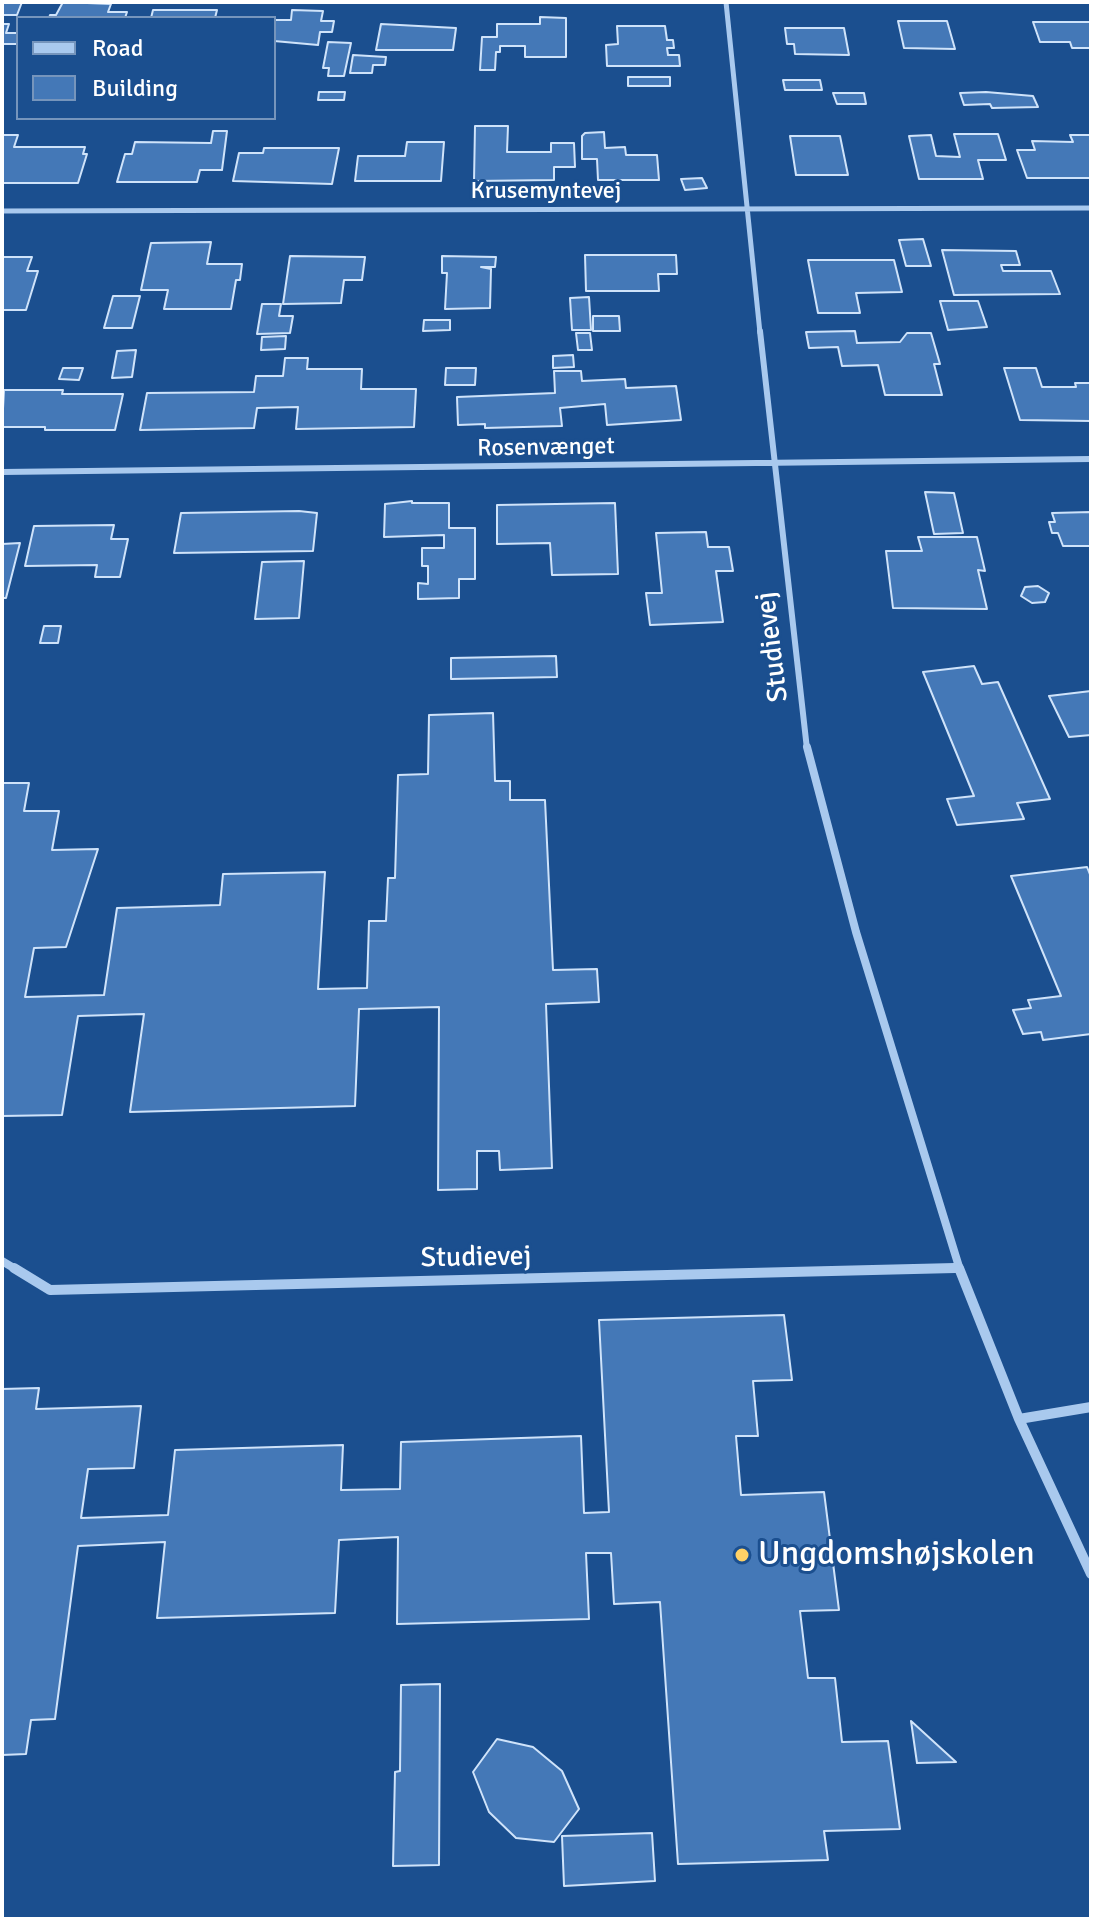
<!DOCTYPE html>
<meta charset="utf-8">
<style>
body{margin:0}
#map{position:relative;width:1093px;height:1921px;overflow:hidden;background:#1b4f8f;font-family:Signika,sans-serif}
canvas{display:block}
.frame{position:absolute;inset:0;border:4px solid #fff;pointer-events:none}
.legend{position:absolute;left:16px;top:16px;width:260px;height:104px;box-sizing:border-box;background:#1b4f8f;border:2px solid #7695bc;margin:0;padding:10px 14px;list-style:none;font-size:24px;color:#fff}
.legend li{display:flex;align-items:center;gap:16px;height:40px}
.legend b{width:40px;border:2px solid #7695bc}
</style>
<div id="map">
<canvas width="1093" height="1921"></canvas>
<div class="frame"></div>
<ul class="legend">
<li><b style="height:10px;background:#a9c9ee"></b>Road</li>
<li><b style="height:22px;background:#4478b7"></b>Building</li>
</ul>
</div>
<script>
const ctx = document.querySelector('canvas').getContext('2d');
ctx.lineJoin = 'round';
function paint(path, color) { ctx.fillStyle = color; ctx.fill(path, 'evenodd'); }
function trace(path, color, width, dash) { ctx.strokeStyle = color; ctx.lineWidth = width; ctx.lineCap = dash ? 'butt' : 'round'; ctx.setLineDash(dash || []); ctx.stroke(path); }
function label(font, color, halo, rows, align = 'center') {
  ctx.font = font + ' Signika,sans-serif'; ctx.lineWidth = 6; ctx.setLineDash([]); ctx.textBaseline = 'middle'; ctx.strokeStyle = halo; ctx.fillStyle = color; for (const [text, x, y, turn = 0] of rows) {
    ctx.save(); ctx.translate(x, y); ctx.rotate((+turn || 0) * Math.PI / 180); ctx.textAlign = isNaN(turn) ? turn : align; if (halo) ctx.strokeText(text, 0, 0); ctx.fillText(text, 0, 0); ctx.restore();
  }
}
const building = new Path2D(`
 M2 2H22L17 15H3L2 18Z
 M63 2 111 4 108 12H127L125 18H49L50 15H56Z
 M153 10H217L215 18H151Z
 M292 10 323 11 321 21H334L332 32H320L318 45 274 41V20H291Z
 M540 17 566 18V57H525V46H500V52H496L495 70H480L482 37H497V24H540Z
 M898 21H947L955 49 904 48Z
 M1033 22H1091V48H1072L1070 42H1040Z
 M2 24H9L6 33H18V44H2Z
 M381 24 456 28 453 50H376Z
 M617 26H665L667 40H673L674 48H667L668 55H679L680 66H607L606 45 618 44Z
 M785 28H844L849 55 795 54 794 44H787Z
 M328 42 351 43 344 76H328L329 68H323Z
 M353 55 386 57 385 65H373L372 73H350Z
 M628 77H670V86H628Z
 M783 80H820L822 90H785Z
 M319 92H345L344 100H318Z
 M986 92 1033 96 1038 107 992 108 990 104 964 105 960 93Z
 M833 93H864L866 104H837Z
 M475 126H508L507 152H551V143H574L575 167H554V180L474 181Z
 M213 131H227L222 170H200L197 182H117L125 154H132L135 142 211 143Z
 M604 132 605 148 625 147 626 155H657L659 180H598L597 159H582V136L585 133Z
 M954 134H998L1006 160H978L983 179H919L909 136 931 135 936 156 960 157Z
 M2 135H18L14 147H85L83 154H87L78 183H2Z
 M1070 135H1091V178H1027L1017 150H1035L1032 141 1073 142Z
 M790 136H840L848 175H796Z
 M407 142H444L441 181H355L358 156H405Z
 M264 148H339L332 184 233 181 239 153H263Z
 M702 178 707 188 685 190 681 179Z
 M923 239 931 266H906L899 240Z
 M211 242 207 264H242L240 280H236L231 309H164L168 290H141L151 243Z
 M942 250 1016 251 1020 265H1001L1003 271H1051L1060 294 954 295Z
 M585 255H676L677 274H658L659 291H586Z
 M290 256 365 257 362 280H344L341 303 283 304Z
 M442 256 496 257 495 267H481L491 269 490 308 445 309 447 273H442Z
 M2 257H32L27 271H38L26 310H2Z
 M808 260H894L902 292 856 293 860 313H818Z
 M113 296H140L132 328H104Z
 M589 297 591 330H572L570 298Z
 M940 301H978L987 327 948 330Z
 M262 304H281L279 316H293L290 333 257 334Z
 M593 316H619L620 331H593Z
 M424 320H450V330L423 331Z
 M855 331 857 343 900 342 907 333H931L940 364H934L942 395H885L878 365 842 366 838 347 809 348 806 332Z
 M576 333H590L592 350H578Z
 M286 336 285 349 261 350 262 337Z
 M136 350 132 377 112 378 117 351Z
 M573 355 574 367 553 368V356Z
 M285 358H308L307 369H362L361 389H416L414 427 296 429 298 407 257 408 254 428 140 430 147 393 254 392 256 376H283Z
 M63 368H83L79 380 59 379Z
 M446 368H476L475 385H445Z
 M1004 368H1036L1042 387H1076L1075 383H1091V421L1020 420Z
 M554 371H581L582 381 625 379 626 388 676 386 681 420 607 425 605 404 560 408 562 426 485 428V424L458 425 457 397 555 393Z
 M4 390H63L62 394H123L115 430H45V427H2Z
 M925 492 954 493 963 533 934 534Z
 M412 501V503H449V528H475V579H459V598L418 599V583L428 584V566H422V548H444V535L384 537 385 504Z
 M615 503 618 574 552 575 550 543 497 544V505Z
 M299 511 317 513 313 551 174 553 181 513Z
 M1091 512V546H1063L1058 533H1052L1049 522H1055L1052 513Z
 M114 525 111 539H128L120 577H95L97 565 25 566 34 526Z
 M706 532 708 547H729L733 571H716L723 622 650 625 646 593H662L656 533Z
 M918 537H977L985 571 978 570 987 609 893 608 886 551H922Z
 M20 543 6 598H2V544Z
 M304 561 299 618 255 619 262 562Z
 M1038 586 1049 593 1045 602 1032 603 1021 596 1025 587Z
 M44 626H61L58 643H40Z
 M556 656 557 677 451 679V658Z
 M974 666 982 684 998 682 1050 799 1017 803 1024 819 957 825 947 799 974 796 923 672Z
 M1091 691V735L1069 737 1049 696Z
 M493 713 495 781H510V800H545L553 970 597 969 599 1002 546 1004 552 1168 500 1170 499 1151H477V1189L438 1190 439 1007 359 1009 355 1106 130 1112 144 1014 78 1016 62 1115 2 1116V783H29L24 811H59L52 850 98 849 66 947 34 948 25 997 104 995 117 908 220 905 223 874 325 872 318 989 367 988 369 921H386L388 878H395L398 775 428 774 429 715Z
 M1087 867 1091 877V1034L1043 1040 1041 1032 1023 1034 1013 1010 1031 1008 1028 1000 1061 996 1011 876Z
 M784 1315 792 1380 753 1381 758 1436H736L741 1495 824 1492 839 1610 800 1611 808 1678H835L842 1742 888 1741 900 1829 824 1831 828 1860 678 1864 660 1602 614 1604 611 1553H586L589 1619 397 1624 398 1537 339 1540 335 1613 157 1618 165 1542 78 1546 55 1719 31 1720 26 1754 2 1755V1389L39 1388 36 1409 141 1406 134 1468 88 1469 81 1518 168 1515 175 1450 343 1445 341 1490 400 1489 401 1442 581 1436 584 1513 609 1512 599 1320Z
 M440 1684 439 1865 393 1866 395 1772 400 1771 401 1685Z
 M911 1721 956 1762 917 1763Z
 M497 1739 533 1747 562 1771 579 1809 554 1842 516 1838 489 1812 473 1772Z
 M652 1833 655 1881 564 1886 562 1836Z`);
const streetFar3 = new Path2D(`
 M726 2 760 333
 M2 211 1091 208`);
const streetFar2 = new Path2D(`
 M760 331 807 749
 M2 472 1091 459`);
const streetFar1 = new Path2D(`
 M807 747 856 932 960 1270
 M2 1261 17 1270
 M872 1270 959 1268`);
const street = new Path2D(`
 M14 1268 50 1290 955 1268
 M959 1268 1019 1419 1091 1574
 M1019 1419 1091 1407`);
const markers = [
 [742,1555,8,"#ffd166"]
];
const farStreetnames = [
 ["Krusemyntevej",546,192],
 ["Rosenvænget",546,448,-1]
];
const streetNames = [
 ["Studievej",773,647,-97],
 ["Studievej",476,1258,-1]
];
const nearPoinames = [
 ["Ungdomshøjskolen",758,1555]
];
paint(building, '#4478b7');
trace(building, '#cfe3fa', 2);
trace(streetFar3, '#a9c9ee', 5);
trace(streetFar2, '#a9c9ee', 6);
trace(streetFar1, '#a9c9ee', 8);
trace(street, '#a9c9ee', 10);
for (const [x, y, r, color] of markers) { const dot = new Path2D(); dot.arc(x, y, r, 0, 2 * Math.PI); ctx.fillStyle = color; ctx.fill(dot); trace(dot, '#1b4f8f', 3); }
label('24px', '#fff', '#1b4f8f', farStreetnames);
label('28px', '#fff', '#1b4f8f', streetNames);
label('34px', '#fff', '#1b4f8f', nearPoinames, 'left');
</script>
